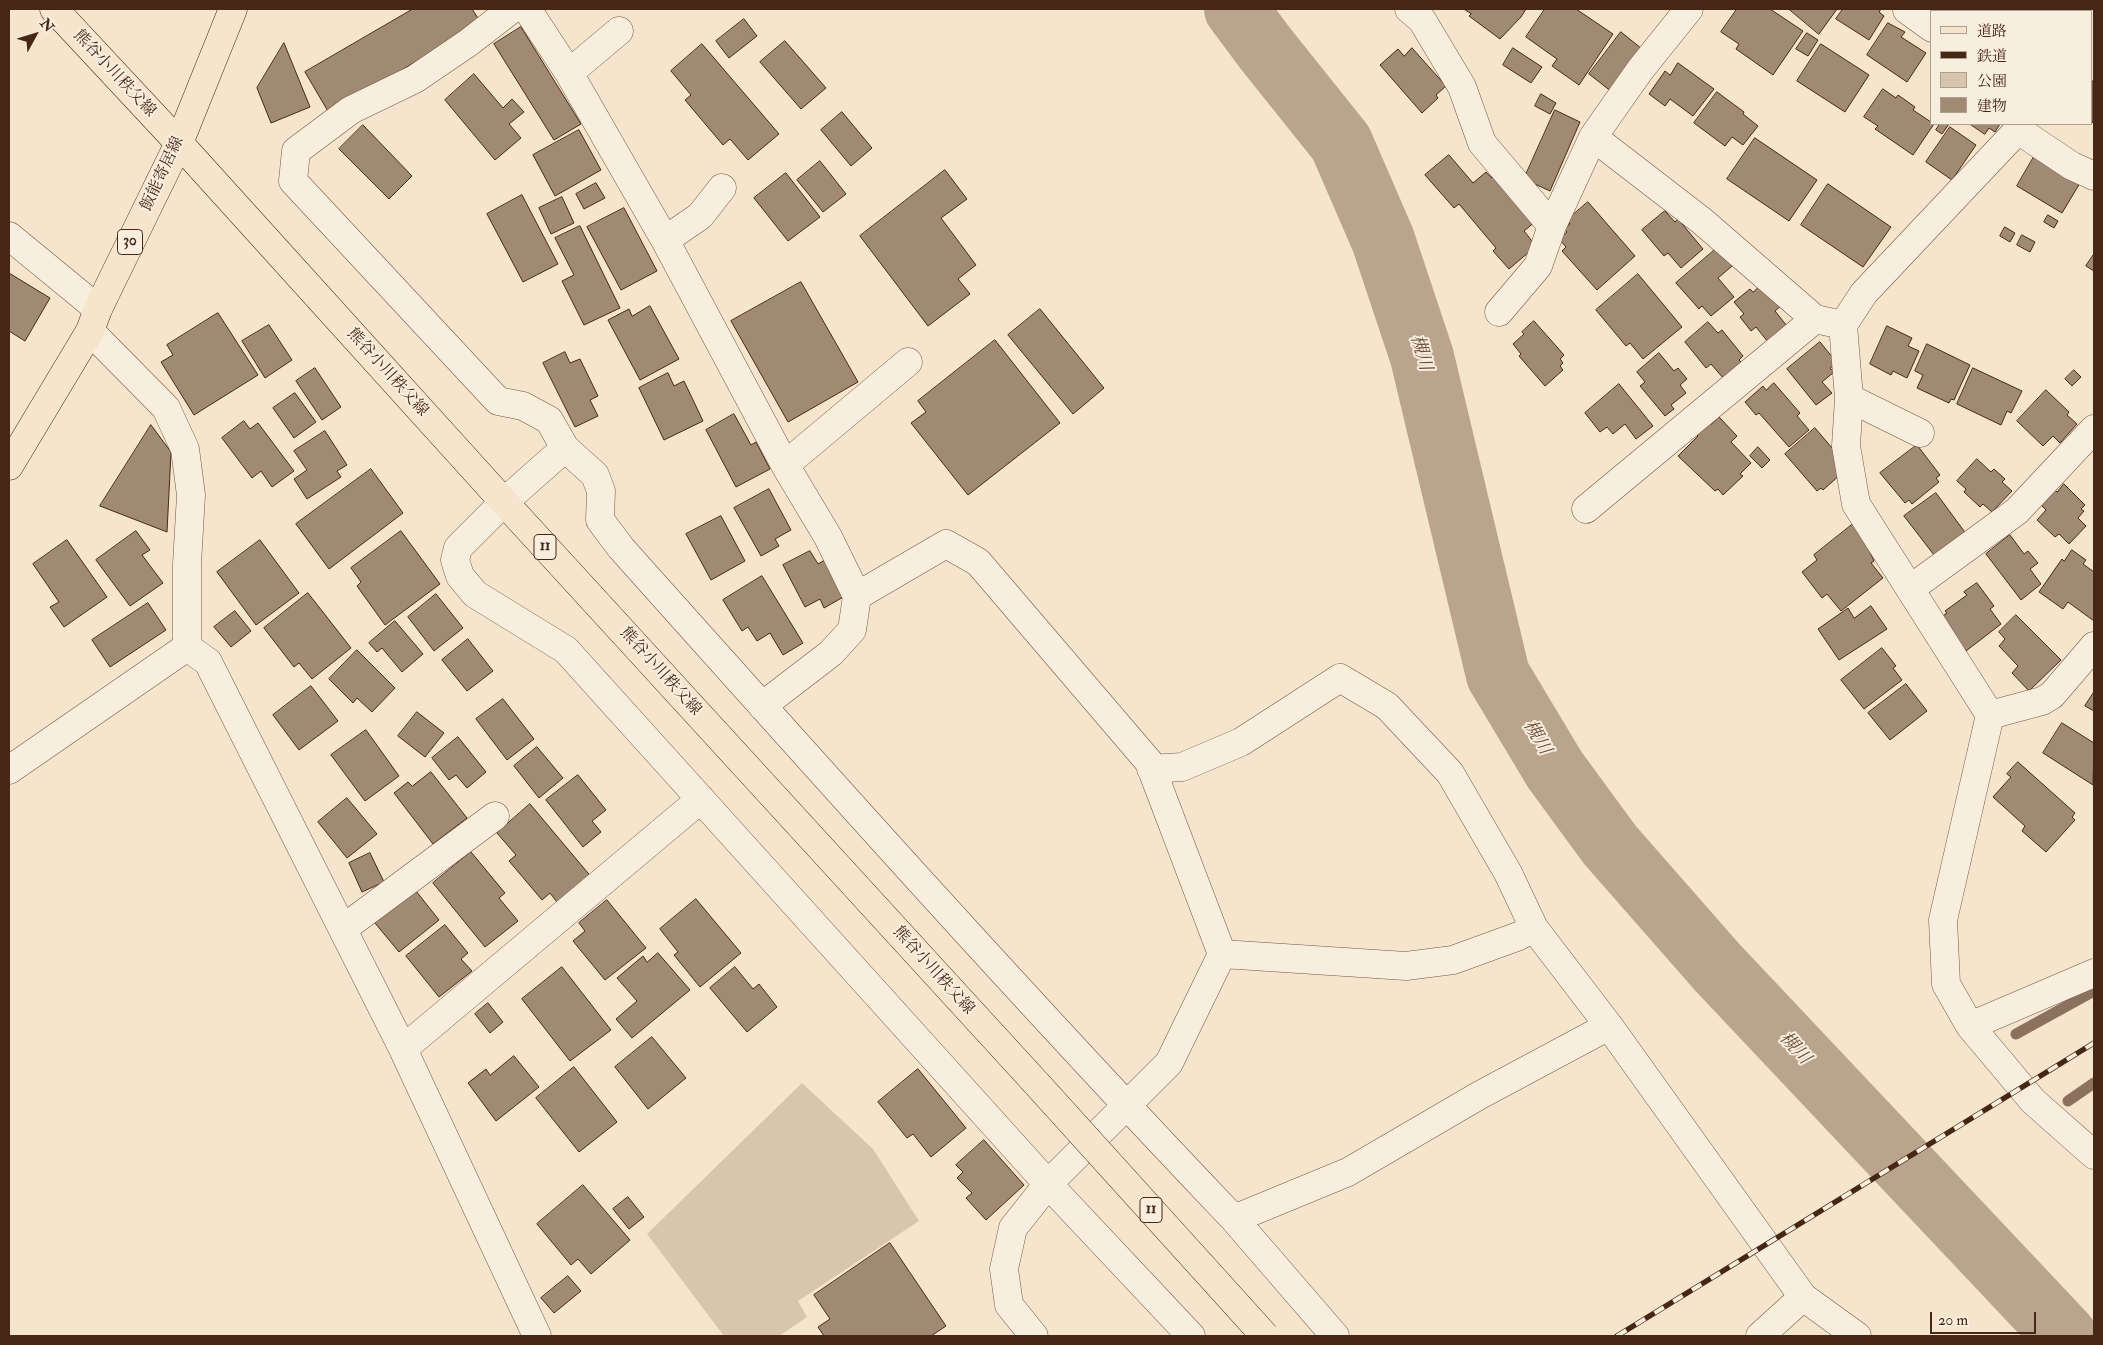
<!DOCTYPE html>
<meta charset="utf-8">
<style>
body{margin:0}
#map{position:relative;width:2103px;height:1345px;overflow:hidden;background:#f5e5cc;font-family:"IM FELL Double Pica","Noto Serif JP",serif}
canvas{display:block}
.frame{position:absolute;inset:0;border:10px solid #462715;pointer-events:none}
.legend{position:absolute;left:1930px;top:10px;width:162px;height:115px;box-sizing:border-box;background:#f8eede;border:1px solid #b19e8e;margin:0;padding:6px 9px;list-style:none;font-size:15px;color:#462715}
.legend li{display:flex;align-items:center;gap:10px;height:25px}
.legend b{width:25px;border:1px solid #b19e8e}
.north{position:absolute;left:10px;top:10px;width:50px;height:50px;-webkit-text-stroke:4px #f8eede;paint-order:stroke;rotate:51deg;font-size:14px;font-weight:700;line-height:20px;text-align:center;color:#462715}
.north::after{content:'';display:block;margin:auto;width:18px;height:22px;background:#462715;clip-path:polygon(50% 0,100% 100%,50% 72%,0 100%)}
.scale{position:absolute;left:1930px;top:1312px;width:106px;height:22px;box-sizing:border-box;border:2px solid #462715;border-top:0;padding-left:6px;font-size:15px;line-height:18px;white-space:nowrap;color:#462715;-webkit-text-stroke:4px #f8eede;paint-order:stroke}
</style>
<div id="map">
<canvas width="2103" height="1345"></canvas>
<div class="frame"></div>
<ul class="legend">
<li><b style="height:6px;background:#f5e5cc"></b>道路</li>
<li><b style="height:6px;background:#462715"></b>鉄道</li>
<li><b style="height:14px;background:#d7c5ad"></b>公園</li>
<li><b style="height:14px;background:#a18a74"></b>建物</li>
</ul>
<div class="north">N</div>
<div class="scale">20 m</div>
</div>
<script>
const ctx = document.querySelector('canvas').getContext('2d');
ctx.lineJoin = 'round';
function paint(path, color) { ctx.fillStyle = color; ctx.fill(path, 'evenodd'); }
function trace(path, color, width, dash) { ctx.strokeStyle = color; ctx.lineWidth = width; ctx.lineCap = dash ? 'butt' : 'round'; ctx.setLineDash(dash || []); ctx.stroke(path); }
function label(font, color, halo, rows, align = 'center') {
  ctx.font = font + ' "IM FELL Double Pica","Noto Serif JP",serif'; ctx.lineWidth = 4; ctx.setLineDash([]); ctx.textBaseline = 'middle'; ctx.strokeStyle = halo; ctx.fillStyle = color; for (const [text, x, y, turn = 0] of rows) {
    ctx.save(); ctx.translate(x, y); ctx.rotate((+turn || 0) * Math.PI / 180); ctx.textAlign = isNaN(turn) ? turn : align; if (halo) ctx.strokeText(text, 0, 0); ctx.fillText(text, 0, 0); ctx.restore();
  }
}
const green = new Path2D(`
 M802 1083 873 1149 919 1221 798 1301 807 1317 779 1336H724L647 1234Z`);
const stream = new Path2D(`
 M2016 1034 2094 991
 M2068 1101 2094 1083`);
const river = new Path2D(`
 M1236 9 1265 48 1341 143 1383 240 1422 357 1498 675 1555 770 1610 845 1717 967 2065 1336`);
const building = new Path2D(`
 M413 9H472L481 23 329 113 305 72Z
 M1464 9H1526L1521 17 1500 39 1469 16 1471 14Z
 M1545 9H1576L1613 34 1579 85 1552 66 1557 59 1526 37Z
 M1737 9H1770L1803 31 1773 75 1736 49 1739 44 1721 32Z
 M1789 9H1837L1819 34Z
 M1843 9H1881L1879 12 1884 16 1869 40 1836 19Z
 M2002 9H2032V11H2000Z
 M744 19 757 36 729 58 716 41Z
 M1888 23 1905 32 1901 37 1926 53 1907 82 1867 55Z
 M521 27 581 124 554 140 494 44Z
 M1621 32 1647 53 1612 92 1589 74Z
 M1807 33 1818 40 1808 56 1796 49Z
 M785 41 826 88 801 109 760 62Z
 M284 43 310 107 271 123 257 88Z
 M702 44 779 134 748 160 730 139 723 145 685 100 691 95 671 71Z
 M1821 44 1869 75 1845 112 1797 81Z
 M1412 48 1446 86 1436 95 1438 98 1422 113 1380 65 1398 49 1404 56Z
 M1513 48 1542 67 1531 83 1503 65Z
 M1678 63 1714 89 1693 116 1670 99 1665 106 1649 94 1665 71 1670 75Z
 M474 74 503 108 512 99 524 112 509 124 521 138 495 160 445 100Z
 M2094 79V124L2092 122V83Z
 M1883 89 1896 98 1898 95 1915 107 1913 110 1934 124 1913 155 1875 129 1878 126 1864 117Z
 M1717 92 1744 112 1743 114 1758 126 1743 145 1732 137 1725 146 1694 123Z
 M1541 94 1556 103 1550 114 1535 106Z
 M1555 110 1580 122 1550 191 1524 179Z
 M842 112 872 148 851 166 821 130Z
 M1940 124H1949L1942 134 1936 130Z
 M1970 124H2000L1995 132 1989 128 1985 134Z
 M363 125 412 176 389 199 339 149Z
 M1950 127 1976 145 1952 180 1926 162Z
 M579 130 601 170 555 196 533 155Z
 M1755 138 1817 180 1789 221 1727 179Z
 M1449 155 1473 183 1486 172 1492 178 1496 175 1536 221 1524 231 1536 246 1509 269 1493 251 1496 248 1459 204 1454 208 1425 175Z
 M2035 155 2080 183 2062 213 2017 186Z
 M820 161 846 194 823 212 797 180Z
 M945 170 967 199 941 218 976 265 958 279 970 294 928 326 860 236Z
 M786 173 820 217 788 241 754 198Z
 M596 183 605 198 584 209 576 194Z
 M1828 184 1891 227 1863 267 1801 225Z
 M522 195 558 264 523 282 487 214Z
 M562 197 574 223 551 234 539 208Z
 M1588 202 1635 256 1597 290 1562 251 1566 247 1559 239 1567 232 1564 229 1570 224 1567 220Z
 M624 208 657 271 621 290 587 227Z
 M1665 211 1675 222 1678 219 1703 249 1681 268 1668 253 1664 256 1642 230Z
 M2048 215 2058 221 2054 228 2044 222Z
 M580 226 620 308 584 325 562 281 574 275 555 238Z
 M2005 227 2015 233 2010 242 2000 236Z
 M2022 235 2035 242 2030 252 2017 245Z
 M1717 248 1732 266 1718 278 1734 297 1711 316 1702 306 1699 309 1676 283Z
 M2094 254V271L2086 266Z
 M9 273 50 298 25 341 9 331Z
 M1638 274 1682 327 1643 359 1630 343 1626 346 1596 310Z
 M801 282 858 382 788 422 731 321Z
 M1760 286 1782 305 1775 311 1787 326 1768 342 1756 327 1751 331 1740 317 1744 314 1734 302 1750 289 1753 292Z
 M650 306 679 359 640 380 608 320 629 309 632 316Z
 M1040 309 1104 388 1073 414 1008 335Z
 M218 313 258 375 194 415 161 362 173 355 167 345Z
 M1534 321 1564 355 1560 359 1563 363 1560 366 1563 370 1545 386 1519 356 1521 354 1513 344 1524 334 1522 332Z
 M1708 322 1718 333 1722 330 1743 356 1739 360 1743 364 1724 379 1711 364 1706 368 1685 342Z
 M269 325 292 360 265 378 242 341Z
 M1887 326 1912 338 1908 346 1919 351 1907 378 1893 371 1891 375 1870 364Z
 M995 340 1060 423 968 495 911 423 926 412 918 401Z
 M1820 342 1837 363 1830 368 1834 372 1822 382 1832 393 1816 405 1787 369Z
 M1927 344 1970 365 1954 400 1951 399 1949 403 1917 388 1923 375 1915 371Z
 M565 352 570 363 580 359 598 396 590 400 598 416 575 427 543 363Z
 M1659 353 1674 371 1678 368 1687 379 1680 385 1686 393 1671 405 1674 409 1665 416 1640 386 1645 382 1637 372Z
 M315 368 341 407 322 420 296 381Z
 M1973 368 2022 391 2011 413 2007 411 2001 425 1957 404Z
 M2074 370 2081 377 2072 386 2065 379Z
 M668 373 674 386 684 381 703 421 664 440 639 388Z
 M1774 383 1800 413 1797 416 1809 430 1789 447 1759 413 1756 415 1745 402 1763 386 1766 390Z
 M1619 384 1653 426 1636 439 1625 424 1613 434 1607 427 1600 432 1585 413Z
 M2046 390 2069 412 2067 415 2077 424 2060 443 2053 436 2043 446 2017 421Z
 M295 393 316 422 294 438 273 408Z
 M734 414 751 445 756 442 770 469 736 487 706 430Z
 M1719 417 1737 436 1731 442 1751 463 1740 474 1743 476 1723 495 1718 489 1715 491 1678 456 1698 436 1696 434 1709 421 1711 424Z
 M244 421 250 429 258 423 294 471 272 487 261 471 252 478 222 438Z
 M151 425 171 452 167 532 100 506Z
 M1815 428 1838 455 1841 465 1836 469 1841 474 1823 490 1821 488 1817 491 1785 454Z
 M325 431 347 465 337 471 341 477 307 499 294 479 307 470 294 451Z
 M1917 445 1940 475 1936 478 1939 482 1912 504 1909 500 1905 503 1880 473Z
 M1758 447 1770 460 1762 468 1750 456Z
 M1977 459 1991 472 1994 469 2005 479 2002 482 2012 491 1992 512 1983 504 1980 507 1964 492 1966 489 1957 481Z
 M371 469 403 513 329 569 296 524Z
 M2064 484 2085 505 2081 509 2084 511 2078 518 2086 526 2069 544 2059 534 2055 537 2037 520 2046 510 2039 503 2053 488 2057 492Z
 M769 489 791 530 775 539 779 546 761 556 734 508Z
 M1936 493 1967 535 1934 555 1904 516Z
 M721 516 745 561 711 580 686 534Z
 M1853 524 1862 535 1874 561 1871 563 1883 578 1841 611 1827 594 1822 598 1802 572 1817 560 1814 555Z
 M136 531 150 550 142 555 163 583 130 606 96 560Z
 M401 531 440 584 385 625 357 586 361 582 351 568Z
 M2010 535 2024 554 2028 551 2038 563 2030 569 2041 584 2021 600 1986 554Z
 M67 540 107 597 64 627 50 607 59 602 33 564Z
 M260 540 299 593 256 625 217 572Z
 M2072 550 2086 560 2083 564 2094 572V621L2068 602 2063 609 2039 592 2062 559 2064 561Z
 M810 551 818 564 825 560 845 596 824 608 820 599 805 607 783 565Z
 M762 576 803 643 783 655 770 633 757 641 748 627 742 631 723 600Z
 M1977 583 1994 606 1990 609 2001 624 1966 651 1941 617 1947 613 1945 611 1967 595 1964 592Z
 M308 593 351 648 312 679 299 663 294 667 264 628Z
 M436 594 463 628 434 651 408 617Z
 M148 603 166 630 110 667 92 640Z
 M1871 606 1887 629 1839 660 1818 629 1848 608 1854 618Z
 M235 611 251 631 231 647 214 627Z
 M2016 615 2061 660 2029 691 2012 673 2018 666 1999 646 2005 639 1999 632Z
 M395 621 423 654 402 672 382 648 377 652 369 643Z
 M468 639 493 671 467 691 442 660Z
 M1882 648 1896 666 1893 668 1902 680 1864 709 1841 680Z
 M357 650 395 688 372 712 357 698 353 703 329 679Z
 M1906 684 1927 711 1890 740 1868 713Z
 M311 686 338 721 299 750 273 715Z
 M2094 692V711L2085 706Z
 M503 699 534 739 507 760 476 719Z
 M417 712 444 733 425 757 398 736Z
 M2062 723 2094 743 2093 785 2043 753Z
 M366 730 399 776 365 801 331 755Z
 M458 737 486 772 467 788 456 775 449 780 432 758Z
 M537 747 563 778 539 798 514 766Z
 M2018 762 2075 813 2072 817 2075 820 2046 852 2022 831 2025 826 1993 797 2011 777 2007 774Z
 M431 772 467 818 433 844 394 793 408 782 412 786Z
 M578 775 606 810 592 821 601 832 583 847 546 800Z
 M347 798 377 834 347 858 318 822Z
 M530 804 593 879 560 906 550 893 542 900 509 861 516 855 497 833Z
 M471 852 505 893 499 898 518 921 485 947 433 883Z
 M370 853 384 882 362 892 349 863Z
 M416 891 439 920 399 952 375 923Z
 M696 899 741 953 700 987 674 955 678 952 660 929Z
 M607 900 646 948 605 980 573 941 585 931 579 923Z
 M445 925 468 953 461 959 472 971 439 997 406 956Z
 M658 953 690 990 632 1038 616 1019 637 1001 617 978 643 956 647 962Z
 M562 967 611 1030 570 1061 522 999Z
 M735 967 753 989 759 984 777 1007 747 1032 710 988Z
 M488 1003 503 1022 490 1033 475 1014Z
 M652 1037 686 1078 648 1109 615 1067Z
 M514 1056 539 1087 496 1121 468 1083 486 1069 490 1075Z
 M574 1067 617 1122 579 1152 536 1098Z
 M918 1069 966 1128 931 1157 913 1134 907 1138 878 1102Z
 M984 1140 1024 1185 986 1220 966 1198 972 1193 957 1178 963 1172 956 1165Z
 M583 1185 630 1240 591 1274 578 1259 571 1265 537 1224Z
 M628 1197 644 1217 629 1229 613 1209Z
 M890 1243 946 1326 931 1336H824L818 1327 830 1319 814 1295Z
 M568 1276 581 1291 554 1313 541 1298Z`);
const minor = new Path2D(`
 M512 9 468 43 415 79 351 110 296 151 293 181 498 401 523 406 549 420 565 448 595 475 601 491 600 520 621 548C823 774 1025 1000 1234 1219L1348 1172 1480 1095 1609 1026
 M527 9 569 73 665 240 785 465 828 537 857 596 852 630 831 653 762 706
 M1409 9 1422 20 1462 87 1482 143 1552 226
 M2054 9V11
 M1907 10 1932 28
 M569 73 619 31
 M2021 124 2018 130 1864 293 1843 325 1849 398 1846 446 1856 504 1990 715 1943 920 1946 984 1970 1026 2033 1101 2094 1155
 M2018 130 2072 166 2094 176
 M1593 137 1702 221 1815 319 1843 325
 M9 236 98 309
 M665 240 700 216 722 188
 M1499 312 1538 266 1552 226 1593 137 1640 70 1689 9
 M90 331 166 408 185 449 191 495 187 564V647
 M1849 398 1920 433
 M565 448 504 502 458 548 455 560 460 576 475 594 566 650 1048 1184 1191 1336
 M785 465 908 362
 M1586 509 1815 319
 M1910 589 2017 511 2094 429
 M857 596 946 544 978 562 1149 762 1222 954 1169 1063 1048 1184 1013 1228 1004 1269 1009 1305 1034 1336
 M1990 715 2042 701 2052 695 2094 646
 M1151 769 1182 767 1241 742 1340 678 1387 706 1450 773 1508 873 1534 928 1609 1026 1803 1297 1857 1336
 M9 770 187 647 208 662 403 1049 537 1336
 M344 928 495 816
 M1222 954 1406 966 1453 960 1519 936 1534 928
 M1970 1026 2094 973
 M403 1049 701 799
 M1234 1219 1335 1336
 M1760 1336 1803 1297`);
const major = new Path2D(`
 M54 9 179 143 504 502 1037 1084
 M9 466 90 331 98 309 179 143 233 9`);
const rail = new Path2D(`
 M1617 1336 2094 1043`);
const majorBridge = new Path2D(`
 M1037 1084 1265 1336`);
const shields = [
 [130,242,25],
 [545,547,22],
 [1151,1210,22]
];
const shieldNames = [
 ["30",130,242],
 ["11",545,547],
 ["11",1151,1210]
];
const streetNames = [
 ["熊谷小川秩父線",114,74,47],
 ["飯能寄居線",163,174,-65],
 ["熊谷小川秩父線",387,373,48],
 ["熊谷小川秩父線",660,672,48],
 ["熊谷小川秩父線",933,971,48]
];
const waterNames = [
 ["槻川",1420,353,74],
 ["槻川",1536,738,59],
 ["槻川",1794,1049,47]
];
paint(green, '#d7c5ad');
trace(stream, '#8c725e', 11);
trace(river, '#baa48e', 64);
paint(building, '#a18a74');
trace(building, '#462715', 1);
trace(minor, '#725643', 29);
trace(major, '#462715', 29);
trace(minor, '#f8eede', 28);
trace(major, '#f5e5cc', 28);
trace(rail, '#462715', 5.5);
trace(rail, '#f8eede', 4, [11]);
trace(majorBridge, '#462715', 29, []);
trace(majorBridge, '#f5e5cc', 28);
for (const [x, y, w] of shields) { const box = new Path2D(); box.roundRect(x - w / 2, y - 12.5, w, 25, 4); ctx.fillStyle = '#f8eede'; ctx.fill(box); trace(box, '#462715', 1); }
label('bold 15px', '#462715', null, shieldNames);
label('16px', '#462715', '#f8eede', streetNames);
label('italic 18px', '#694c39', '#f8eede', waterNames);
</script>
